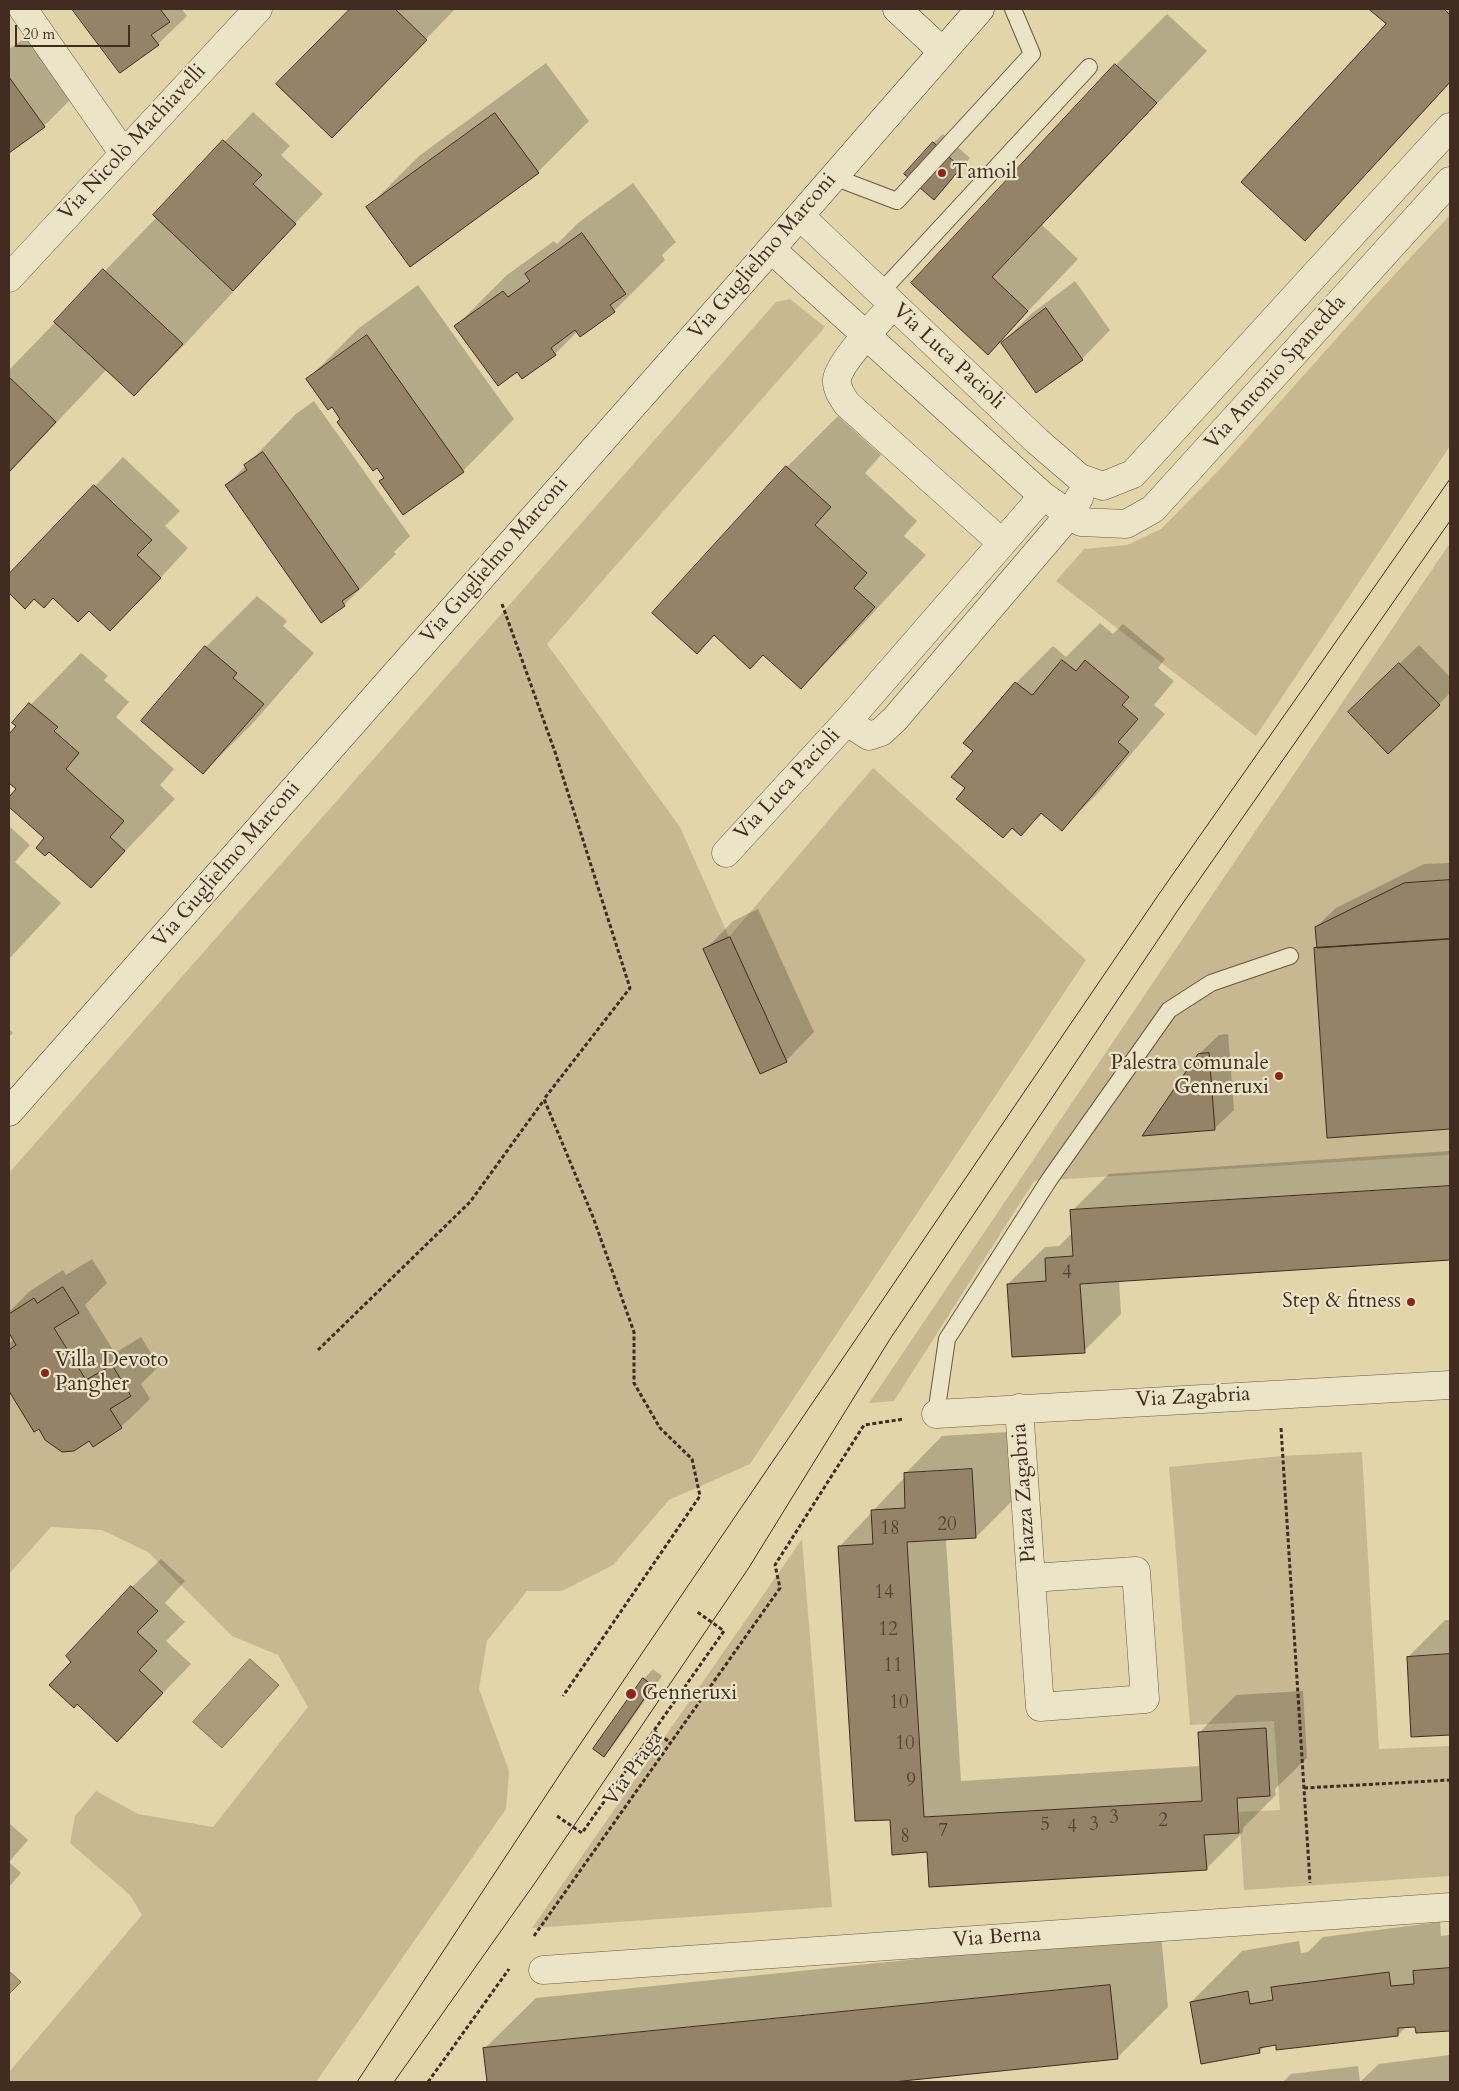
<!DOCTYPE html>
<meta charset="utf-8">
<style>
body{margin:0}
#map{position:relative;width:1459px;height:2091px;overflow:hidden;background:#e2d5a9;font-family:Cardo,serif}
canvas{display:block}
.frame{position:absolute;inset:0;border:10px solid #422b21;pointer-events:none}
.scale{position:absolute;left:15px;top:25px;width:115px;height:22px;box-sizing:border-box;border:2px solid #422b21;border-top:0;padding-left:6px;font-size:15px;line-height:18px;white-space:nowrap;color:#422b21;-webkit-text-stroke:4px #ece4c7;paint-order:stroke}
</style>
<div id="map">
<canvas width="1459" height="2091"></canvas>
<div class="frame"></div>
<div class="scale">20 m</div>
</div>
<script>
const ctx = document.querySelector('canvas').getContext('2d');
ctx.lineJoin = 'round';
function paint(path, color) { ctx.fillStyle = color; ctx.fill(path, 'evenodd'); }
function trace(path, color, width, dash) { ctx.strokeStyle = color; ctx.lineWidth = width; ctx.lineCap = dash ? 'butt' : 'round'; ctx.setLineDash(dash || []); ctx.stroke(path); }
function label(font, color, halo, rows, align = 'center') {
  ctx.font = font + ' Cardo,serif'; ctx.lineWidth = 4.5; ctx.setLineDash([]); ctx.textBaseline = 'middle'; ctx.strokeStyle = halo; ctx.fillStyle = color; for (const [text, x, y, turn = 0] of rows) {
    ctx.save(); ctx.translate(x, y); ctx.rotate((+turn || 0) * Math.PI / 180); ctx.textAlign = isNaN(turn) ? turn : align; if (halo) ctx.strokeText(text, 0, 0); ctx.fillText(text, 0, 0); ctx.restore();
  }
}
const green = new Path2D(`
 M1450 215V446L1256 736 1056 581 1084 549 1127 545 1161 529 1220 469 1370 301Z
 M790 299 825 327 547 644 680 827 729 937 873 768 1086 960 750 1464 669 1500 613 1565 562 1591H527L487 1641 479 1689 509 1771 506 1809 316 2082H9V2072L142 1915 130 1895 70 1843 75 1816 96 1791 138 1814 213 1827 308 1707 278 1655 232 1636 148 1552 102 1530 51 1527 9 1574V1173L776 302Z
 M1450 543V1155L1034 1181 894 1401 869 1403Z
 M1362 1452 1379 1749 1450 1746V1876L1244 1890 1239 1812 1280 1810 1274 1721 1190 1725 1169 1467 1282 1456Z
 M802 1539 832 1907 532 1928Z`);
const water = new Path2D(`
 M250 1659 279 1685 222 1748 193 1722Z
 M9 1971 21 1982 9 1994Z`);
const shadow = new Path2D(`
 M74 9H182L187 16 158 44 120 72Z
 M352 9 454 10 360 108 278 84Z
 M1371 9H1450V83L1305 239 1387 24Z
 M1167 14 1207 51 1042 225 1078 259 988 353 913 283 1116 65Z
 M28 36 73 97 44 126 9 151V49Z
 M546 63 589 121 538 172 368 207 419 156Z
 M253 112 290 146 281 155 323 194 232 290 233 292 185 344 134 395 107 369 9 473V370L157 217 155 215Z
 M943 134 970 158 943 189 933 143Z
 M633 183 676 242 662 255 665 260 614 311 578 331 555 354 518 370 455 327 507 275 554 241 557 244 578 223Z
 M1075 281 1110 330 1082 359 1002 343 1031 314Z
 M418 285 514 419 463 471 404 513 385 477 332 405 308 379 359 328Z
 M314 401 410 536 394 552 396 554 344 605 227 485 296 414Z
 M838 416 881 455 865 473 917 521 904 536 926 555 852 636 801 687 763 654 715 634 697 652 787 467Z
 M123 457 180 511 165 526 188 548 139 601 89 609 53 597 35 598 25 607 9 592V576Z
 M257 596 287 621 283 626 314 653 254 722 203 773 142 720 206 647Z
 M1100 623 1113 634 1123 624 1165 659 1158 668 1174 681 1154 705 1165 714 1099 792 1062 829 1043 813 1021 834 966 788 974 751 965 743 1016 683 1053 646 1066 657Z
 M1419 645 1450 677V693L1439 704 1369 693Z
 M81 653 108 676 104 680 129 702 116 717 174 769 160 785 175 799 91 887 46 838 9 805V799L17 789 9 781V736L17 726 13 723Z
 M9 826 30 845 15 862 61 903 9 959Z
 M1450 863V1128L1328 1137 1315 949 1318 946 1316 927 1336 908 1424 864Z
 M758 909 814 1032 786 1061 705 950 733 921Z
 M9 1029 13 1033 9 1037Z
 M1228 1034 1234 1110 1214 1129 1199 1054 1219 1035Z
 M1450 1151V1258L1119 1280 1121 1314 1084 1351 1008 1284 1045 1247 1059 1246 1073 1232 1072 1211 1109 1174Z
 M92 1259 107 1283 85 1305 115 1353 141 1337 159 1366 141 1384 150 1399 121 1427 90 1439 39 1427 34 1430 9 1388V1344L14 1339 9 1331V1312L30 1291 63 1270 66 1275Z
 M1008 1432 1013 1500 976 1537 946 1539 961 1781 1201 1766 1199 1733 1236 1695 1303 1691 1307 1758 1275 1789 1276 1795 1243 1828V1832L1206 1869 928 1851 891 1818 839 1547 905 1477V1474L942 1436Z
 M161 1559 185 1581 165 1603 185 1622 166 1641 191 1664 145 1712 73 1662 132 1587Z
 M1445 1620H1450V1734L1412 1736 1408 1657Z
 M653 1669 662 1676 613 1746 604 1755 644 1679Z
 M9 1823 28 1840 9 1862 21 1873 9 1887Z
 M1440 1922 1441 1936 1450 1935V2029L1417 2032 1416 2026 1406 2027 1398 2035 1277 2043 1266 2045 1259 2052 1191 2002 1242 1951 1299 1941 1301 1953 1308 1952 1323 1937Z
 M1161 1934 1168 2007 1117 2058 880 2082H488L484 2049 536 1998Z
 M1450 2055V2082H1283L1291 2074 1358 2066 1360 2082 1379 2064Z`);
const building = new Path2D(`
 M72 9H160L170 22 151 35 159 45 120 73Z
 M350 9H395L427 40 332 138 276 84Z
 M1369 9H1444L1450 15V82L1305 241 1241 182 1386 24Z
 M1115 64 1157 103 992 277 1028 311 988 355 911 283Z
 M9 77 45 127 9 153Z
 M495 113 539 173 410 267 366 207Z
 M223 140 262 175 253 184 296 224 233 291 153 215Z
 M933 142 961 168 934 200 904 174Z
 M582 233 626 294 610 305 615 312 580 337 575 330 551 348 556 355 522 379 517 372 498 386 454 326 503 291 508 297 530 281 525 274Z
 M103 269 183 344 134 396 54 322Z
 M1046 308 1083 360 1036 393 1001 343Z
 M367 335 464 472 403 515 379 481 384 478 377 468 373 471 337 422 340 419 332 407 328 410 306 379Z
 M9 377 56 422 9 472Z
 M263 452 359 589 342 601 345 606 321 623 225 485 247 470 244 465Z
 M786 466 831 507 815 525 867 573 854 588 875 607 801 689 763 655 750 669 714 635 697 654 652 613Z
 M94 485 152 540 137 555 161 578 110 631 89 611 78 622 53 598 44 608 34 599 25 609 9 593V574Z
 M205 646 237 673 233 678 264 704 203 774 141 721Z
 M1062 660 1076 671 1085 660 1129 697 1122 705 1138 719 1118 742 1129 752 1062 831 1041 813 1021 836 1012 828 1003 838 956 799 965 788 951 777 973 751 963 743 1015 682 1032 695Z
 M1399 663 1440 705 1388 754 1348 712Z
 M29 703 58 727 54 731 79 753 66 769 124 821 110 837 125 851 91 888 49 852 45 856 36 848 44 838 9 807V797L16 789 9 783V734L16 726 12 723Z
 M1450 880V939L1317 948 1315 927 1404 883Z
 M730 937 787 1062 760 1074 703 949Z
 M1450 939V1129L1327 1138 1314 948Z
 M1209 1053 1215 1130 1142 1136 1198 1054Z
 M1450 1186V1260L1080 1284 1085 1353 1012 1357 1007 1284 1046 1281 1045 1258 1073 1256 1070 1210Z
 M63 1287 79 1313 54 1328 86 1380 112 1365 131 1396 110 1409 122 1428 93 1447 89 1441 74 1451 62 1452 45 1440 39 1429 34 1432 9 1391V1350L16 1345 9 1333V1314L34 1298 37 1303Z
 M972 1469 976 1538 907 1542 924 1817 1202 1801 1198 1732 1266 1728 1270 1796 1237 1798 1239 1833 1204 1835 1207 1870 929 1887 927 1852 892 1855 890 1820 855 1821 838 1546 873 1544 871 1510 905 1508 904 1473Z
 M131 1586 158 1611 137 1632 157 1651 139 1670 163 1693 117 1742 77 1704 74 1708 49 1685 71 1662 66 1656Z
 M1450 1654V1735L1411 1737 1407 1657Z
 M643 1678 653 1686 604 1757 593 1749Z
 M1450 1968V2031L1416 2033 1415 2027 1398 2028V2036L1276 2050V2045L1259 2048 1260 2053 1201 2064 1190 2002 1248 1991 1250 2004 1273 2000 1271 1987 1389 1972 1391 1986 1414 1984 1413 1971Z
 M1110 1985 1118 2059 893 2082H487L483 2048Z`);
const path = new Path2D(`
 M502 604 555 752 630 988 544 1099 593 1217 634 1332V1383L660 1428 692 1459 700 1496 563 1696
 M318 1350 470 1202 544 1100
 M1281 1428 1310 1883
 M654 1731 671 1743
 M1304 1788 1450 1780
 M557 1816 582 1833 724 1631 696 1611
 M534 1936 780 1588 775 1565 864 1425 904 1419
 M428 2082 509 1969`);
const service = new Path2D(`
 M834 177 897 201 1032 54 1013 9
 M880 293 1089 67
 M936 1414 947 1339 1049 1180 1169 1010 1211 983 1290 956`);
const minor = new Path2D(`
 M23 9 124 154
 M800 216 1037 441 1080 478 1103 486 1133 474 1450 127
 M771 249 1043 496 1081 522 1126 524 1153 509 1450 181
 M9 278 258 9
 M893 305C881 319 840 361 837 379 836 388 842 397 847 404L1002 543
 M1043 496 851 717 858 729 869 736 881 732 895 719 1069 515 1079 498
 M726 853 851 717
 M1019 1408 1040 1707 1145 1699 1136 1571 1031 1578
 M936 1414 1450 1385
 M543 1970 1450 1907`);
const secondary = new Path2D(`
 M897 9 942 51
 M9 1112 771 249 980 9`);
const tram = new Path2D(`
 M357 2082 568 1762 1159 894 1450 479
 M394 2082 537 1880 712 1622 748 1569 890 1339 1178 910 1450 521`);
const markers = [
 [942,173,5,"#8f2418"],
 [1279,1076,5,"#8f2418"],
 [1411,1302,5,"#8f2418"],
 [45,1373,5,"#8f2418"],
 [631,1694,6,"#8f2418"]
];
const numberNames = [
 ["4",1067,1274],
 ["20",947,1526],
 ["18",890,1530],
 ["14",884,1594],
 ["12",888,1631],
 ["11",893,1667],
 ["10",899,1704],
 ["10",905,1745],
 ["9",911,1782],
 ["3",1114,1819],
 ["2",1163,1822],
 ["5",1045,1826],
 ["3",1094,1826],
 ["4",1072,1828],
 ["7",943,1832],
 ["8",905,1838]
];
const streetNames = [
 ["Via Nicolò Machiavelli",133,143,-47],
 ["Via Guglielmo Marconi",763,257,-49],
 ["Via Luca Pacioli",948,357,43],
 ["Via Antonio Spanedda",1276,373,-48],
 ["Via Guglielmo Marconi",495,561,-49],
 ["Via Luca Pacioli",788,785,-47],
 ["Via Guglielmo Marconi",227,865,-49],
 ["Via Zagabria",1193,1398,-3],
 ["Piazza Zagabria",1025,1493,-94],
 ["Via Praga",634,1769,-55],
 ["Via Berna",997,1938,-4]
];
const poiNames = [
 ["Tamoil",952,173],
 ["Palestra comunale",1269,1064,"right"],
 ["Genneruxi",1269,1088,"right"],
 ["Step & fitness",1401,1302,"right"],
 ["Villa Devoto",55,1361],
 ["Pangher",55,1385],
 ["Genneruxi",642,1694]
];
paint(green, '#c7b892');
paint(water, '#ac9b7b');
trace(water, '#826e57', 1);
paint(shadow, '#0003');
paint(building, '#958368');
trace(building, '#422b21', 1);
trace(service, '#6a5643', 18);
trace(minor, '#6a5643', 29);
trace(secondary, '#422b21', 29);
trace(path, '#422b21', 3, [4, 2.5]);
trace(service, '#ece4c7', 16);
trace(minor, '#ece4c7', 28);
trace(secondary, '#ece4c7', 28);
trace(tram, '#422b21', 1);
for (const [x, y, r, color] of markers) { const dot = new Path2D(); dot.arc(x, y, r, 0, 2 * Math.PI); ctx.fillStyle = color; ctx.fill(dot); trace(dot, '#ece4c7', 2); }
label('19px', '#574133', null, numberNames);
label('21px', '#422b21', '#ece4c7', streetNames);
label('21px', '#422b21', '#ece4c7', poiNames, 'left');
</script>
